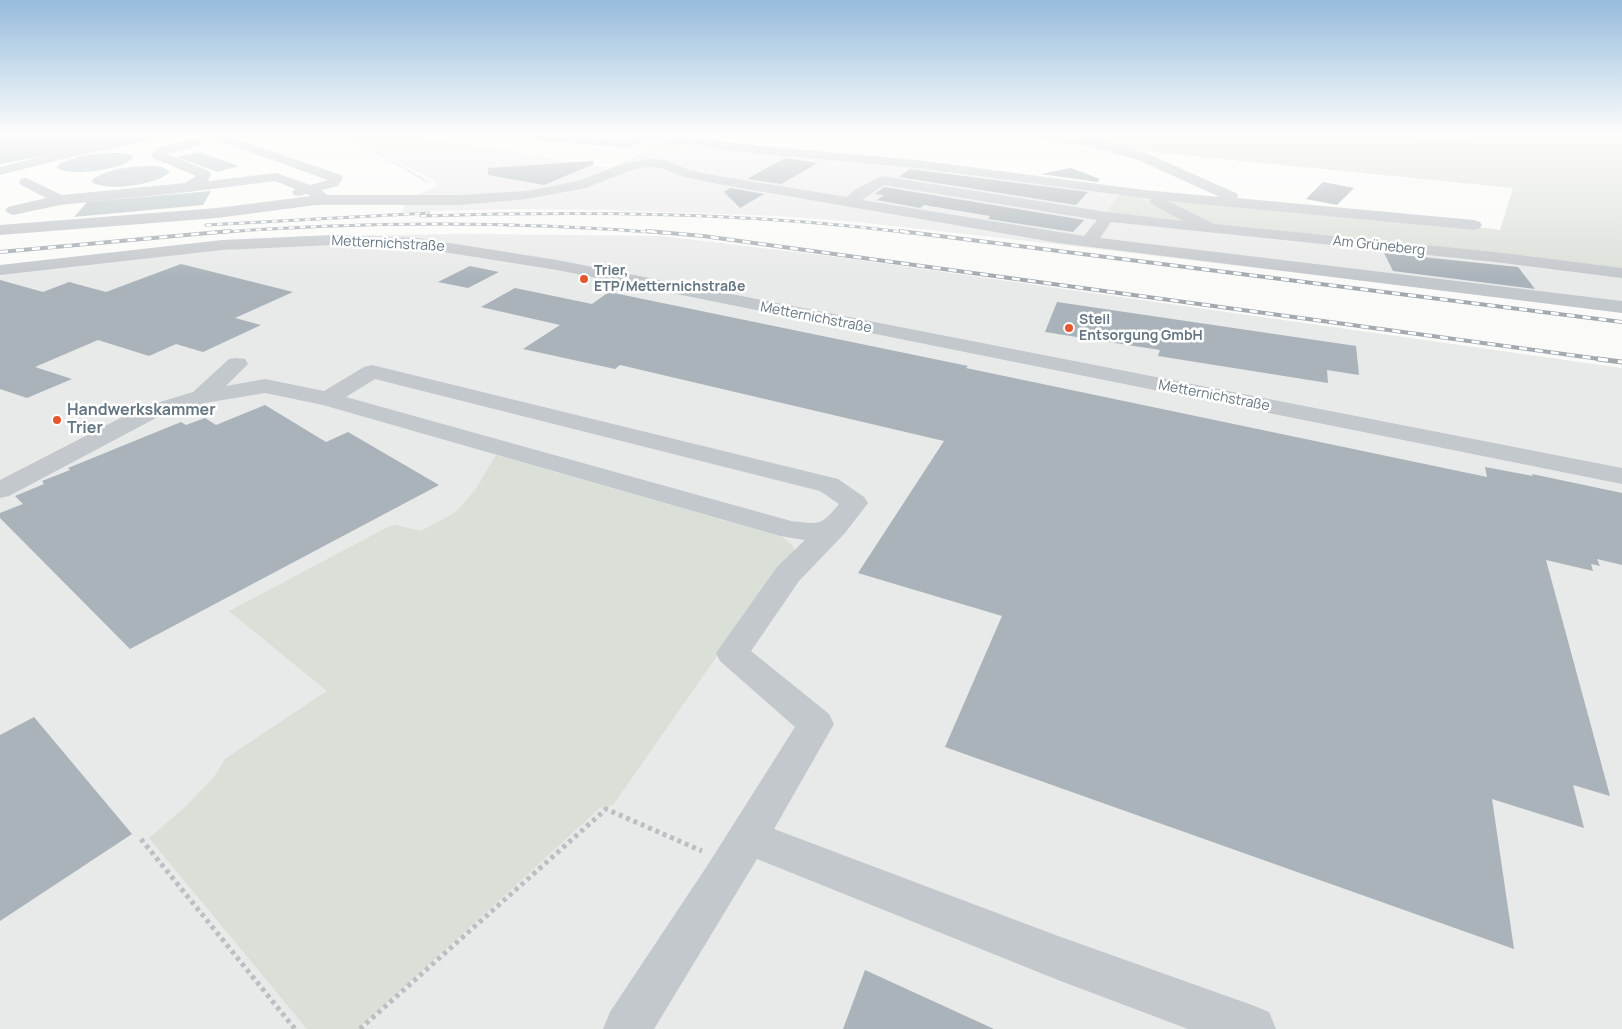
<!DOCTYPE html>
<meta charset="utf-8">
<style>
body{margin:0}
canvas{display:block;background:#fafaf8}
</style>
<canvas width="1622" height="1029"></canvas>
<script>
const ctx = document.querySelector('canvas').getContext('2d');
ctx.lineJoin = 'round';
function paint(path, color) { ctx.fillStyle = color; ctx.fill(path, 'evenodd'); }
function trace(path, color, width, dash) { ctx.strokeStyle = color; ctx.lineWidth = width; ctx.lineCap = dash ? 'butt' : 'round'; ctx.setLineDash(dash || []); ctx.stroke(path); }
function label(font, color, halo, rows, align = 'center') {
  ctx.font = font + ' Manrope,sans-serif'; ctx.lineWidth = 5; ctx.setLineDash([]); ctx.textBaseline = 'middle'; ctx.strokeStyle = halo; ctx.fillStyle = color; for (const [text, x, y, turn = 0] of rows) {
    ctx.save(); ctx.translate(x, y); ctx.rotate((+turn || 0) * Math.PI / 180); ctx.textAlign = isNaN(turn) ? turn : align; if (halo) ctx.strokeText(text, 0, 0); ctx.fillText(text, 0, 0); ctx.restore();
  }
}
const built = new Path2D(`
 M360 135H412L609 168 652 148 636 144 657 138 844 157 1152 196 1497 229 1499 234 1622 275V312L1090 248 857 222 778 216 608 210 510 209 401 212 410 197 438 186 432 179 350 139Z
 M473 234 662 236 845 258 1622 368V1029H0V266L248 240 307 236Z`);
const green = new Path2D(`
 M983 135H1622V271L1221 228 1169 203V201L1472 230 1473 227 1500 230 1513 188Z
 M1120 194 1139 197 1190 222 1106 213Z
 M496 455 782 537 793 546 795 552 733 633 613 805 600 808 358 1029H307L149 838 183 809 214 777 225 759 327 691 229 611 388 527 396 525 421 531 456 512 475 490Z`);
const water = new Path2D(`
 M0 135H148L0 164Z
 M199 152 239 166 217 172 177 157Z
 M118 153 131 155 133 158C123 170 70 177 57 168L58 165C75 155 98 153 118 153Z
 M153 166 162 167 170 171C160 185 106 192 92 182L93 179C110 168 133 166 153 166Z
 M211 191 203 205 74 217 87 202Z`);
const building = new Path2D(`
 M785 158 818 163 781 184 747 179Z
 M593 161 594 164 544 185 488 175V168Z
 M1071 168 1100 179 1097 182 1041 174Z
 M910 169 917 170 1088 192 1076 205 899 177Z
 M1323 182 1354 188 1337 205 1306 199Z
 M884 187 1084 220 1073 232 988 219 990 216 924 205 920 208 877 200 884 195 875 194Z
 M730 188 764 194 740 208 724 192Z
 M1384 253 1518 267 1535 289 1393 271Z
 M181 264 293 292 235 318 261 325 203 352 176 344 149 356 98 340 35 367 72 379 27 398 0 389V280L43 292 69 282 106 292Z
 M470 266 499 272 468 288 438 282Z
 M515 288 592 304 609 292 968 366 966 368 1487 477 1485 467 1533 476 1532 474 1622 493V565L1597 559 1600 566 1591 564 1593 571 1546 560 1610 796 1573 785 1584 828 1492 799 1514 949 945 747 1002 616 858 573 944 441 620 365 615 369 523 349 560 325 481 307Z
 M1057 302 1356 346 1359 375 1327 370 1328 383 1158 356 1160 350 1045 332Z
 M265 405 326 442 348 432 439 485 130 649 0 518V513L23 504 15 496 44 484 42 481 70 470 68 468 181 422 186 425 205 418 216 425Z
 M34 717 132 834 0 921V735Z
 M865 970 994 1029H843Z`);
const pathFar1 = new Path2D(`
 M334 135 371 149 428 182
 M1391 135 1479 149V147L1425 135
 M1468 135 1489 137`);
const path = new Path2D(`
 M141 839 295 1029
 M360 1029 606 809 702 851`);
const minor = new Path2D(`
 M140 135H163L157 139 71 157 0 175V167L70 149Z
 M200 135H225L341 175 343 178 338 186 322 190 327 195H460L527 191 578 181 626 163 647 159 665 160 689 170 718 176 847 197 856 189 882 176 1107 212 1183 221 1152 204 1149 201 1151 199 917 168 762 154 664 142 646 141 627 148 523 139 517 135H564L626 140 638 135H669L762 146 917 160 1144 190 1220 197 1138 160 1060 138 1058 135H1077L1148 154 1236 193 1238 196 1237 198 1474 220 1480 222 1482 225 1480 228 1474 230 1168 201 1214 224 1495 252 1622 268V278L1495 262 1111 222 1100 238 1622 301V313L1059 243 718 184 680 176 662 168 647 167 634 169 586 188 527 199 460 205H316L217 218 0 235V225L217 208 311 196 307 194 299 196 294 195 292 192 295 189 275 181 188 192 60 205 13 215 8 213 5 210 8 207 46 198 21 185 19 182 21 179 26 178 62 195 185 183 196 176 153 158 151 155 159 147 194 139 199 140 200 143 199 146 167 154 209 171 211 174 208 181 276 173 310 185 328 180 217 140 202 138ZM884 185 1097 220 1084 236 862 200Z
 M333 235 418 238 557 260 1622 468V484L557 270 418 248 333 245 222 250 0 275V265L222 240Z
 M237 358 245 359 248 364 226 386 265 379 324 391 364 367 372 365 838 479 864 497 868 503 845 533 799 581 751 651 829 714 834 724 774 829 1058 936 1252 1005 1269 1012 1276 1029H1188L1058 980 757 859 654 1029H603L610 1012 709 863 795 727 720 661 716 653 777 567 805 540 780 536 323 405 265 393 205 403 156 418 9 496 0 498V480L140 408 193 392 229 359ZM375 379 820 491 839 504C820 527 819 524 791 521L346 397Z`);
const railFar2 = new Path2D(`
 M421 216C583 211 749 212 910 233
 M206 225 428 213
 M212 233C362 221 512 221 663 233`);
const railFar1 = new Path2D(`
 M647 231 703 236 1607 360
 M900 231 1622 322
 M0 252 230 231`);
const rail = new Path2D(`
 M1598 359 1622 362`);
const markers = [
 [584,279,5,"#e4572e"],
 [1069,328,5,"#e4572e"],
 [57,420,5,"#e4572e"]
];
const farStreetnames = [
 ["Metternichstraße",388,244,3],
 ["Am Grüneberg",1379,246,6],
 ["Metternichstraße",816,318,11],
 ["Metternichstraße",1214,396,11]
];
const farPoinames = [
 ["Trier,",594,271],
 ["ETP/Metternichstraße",594,287],
 ["Steil",1079,320],
 ["Entsorgung GmbH",1079,336]
];
const poiNames = [
 ["Handwerkskammer",67,411],
 ["Trier",67,429]
];
paint(built, '#e8e9e9');
paint(green, '#dadfd7');
paint(water, '#bbc7cb');
paint(building, '#aab3b9');
trace(pathFar1, '#bbbfc2', 2, [1, 1]);
trace(path, '#bbbfc2', 5, [4, 4]);
paint(minor, '#c3c8cc');
trace(railFar2, '#a2aab0', 3);
trace(railFar1, '#a2aab0', 4);
trace(rail, '#a2aab0', 5);
trace(railFar2, '#fff', 2, [5.5]);
trace(railFar1, '#fff', 2.5, [8]);
trace(rail, '#fff', 3, [10]);
const sky = ctx.createLinearGradient(0, 0, 0, 279);
sky.addColorStop(0, '#96bcdc');
sky.addColorStop(0.48, '#fdfdfc');
sky.addColorStop(1, '#fdfdfc00');
ctx.fillStyle = sky;
ctx.fillRect(0, 0, 1622, 279);
for (const [x, y, r, color] of markers) { const dot = new Path2D(); dot.arc(x, y, r, 0, 2 * Math.PI); ctx.fillStyle = color; ctx.fill(dot); trace(dot, '#fff', 2); }
label('14px', '#657683', '#fff', farStreetnames);
label('bold 14px', '#657683', '#fff', farPoinames, 'left');
label('bold 16px', '#657683', '#fff', poiNames, 'left');
</script>
